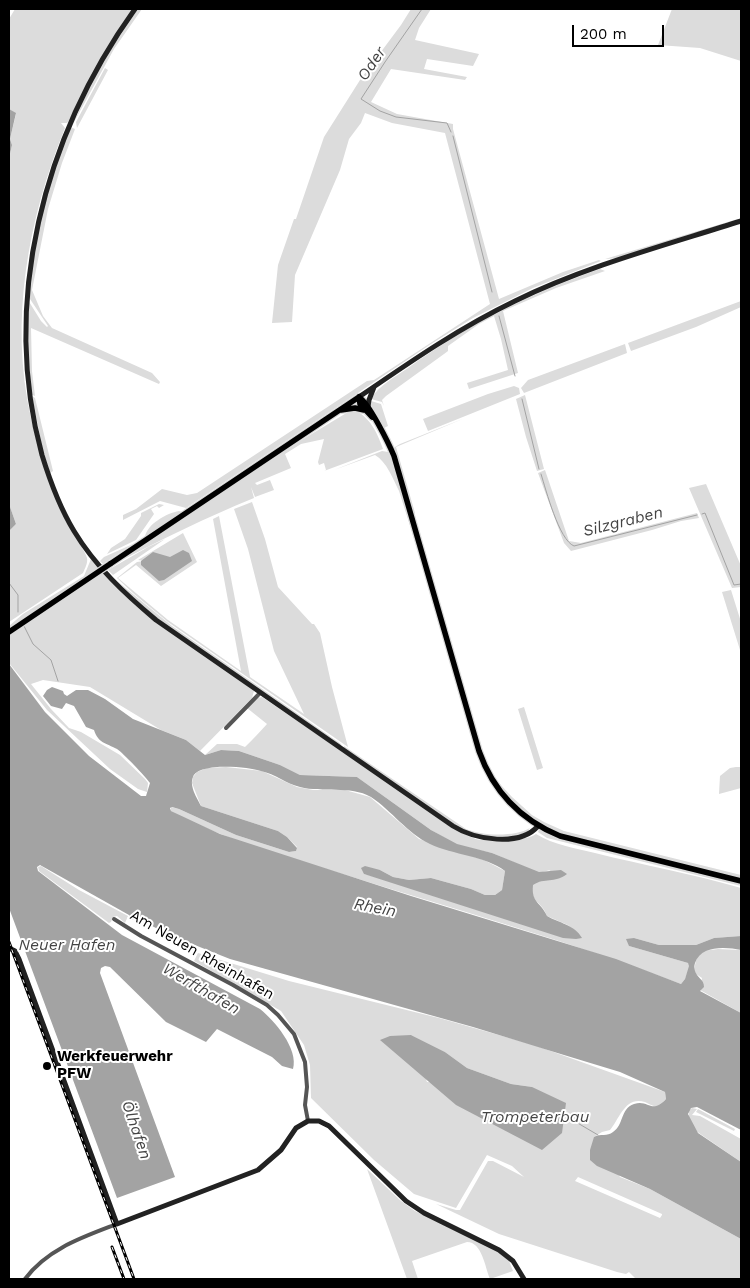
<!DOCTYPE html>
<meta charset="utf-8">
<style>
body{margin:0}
#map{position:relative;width:750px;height:1288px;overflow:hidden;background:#fff;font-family:"Work Sans",sans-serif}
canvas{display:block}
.frame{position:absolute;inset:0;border:10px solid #000;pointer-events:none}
.scale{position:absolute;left:572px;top:25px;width:92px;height:22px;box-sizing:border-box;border:2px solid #000;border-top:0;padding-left:6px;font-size:15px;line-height:18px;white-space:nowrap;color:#000;-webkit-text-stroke:4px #fff;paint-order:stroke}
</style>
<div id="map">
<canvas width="750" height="1288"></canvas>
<div class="frame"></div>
<div class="scale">200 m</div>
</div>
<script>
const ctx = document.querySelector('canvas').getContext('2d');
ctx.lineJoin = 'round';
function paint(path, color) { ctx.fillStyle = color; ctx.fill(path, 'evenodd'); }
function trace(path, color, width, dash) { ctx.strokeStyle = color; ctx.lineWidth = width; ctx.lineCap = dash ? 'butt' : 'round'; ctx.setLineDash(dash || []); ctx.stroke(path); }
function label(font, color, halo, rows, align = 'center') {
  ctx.font = font + ' "Work Sans",sans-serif'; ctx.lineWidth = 4; ctx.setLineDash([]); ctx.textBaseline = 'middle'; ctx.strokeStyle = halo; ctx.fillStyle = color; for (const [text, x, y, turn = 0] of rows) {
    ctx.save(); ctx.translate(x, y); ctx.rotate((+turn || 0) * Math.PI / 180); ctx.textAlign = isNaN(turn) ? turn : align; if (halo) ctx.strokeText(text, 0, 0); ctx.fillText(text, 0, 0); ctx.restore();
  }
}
const green = new Path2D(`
 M15 9H133L104 53 69 121 67 123H61L65 128C28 219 9 321 31 418 39 454 51 489 67 522 71 531 86 552 87 558 88 563 85 568 83 573L9 622V531L16 524 9 504V158L12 145 10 139 16 114 9 109V19Z
 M138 9H142L114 49 73 124 99 67Z
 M411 9H431L419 28 415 40 479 54 473 66 427 59 424 69 467 77 465 80 391 69 371 102 397 114 453 124V129L499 299 563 272 599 260 601 261 533 288 473 318 431 344 186 508 160 501 123 520V515L136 509 162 489 187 495 197 493 367 381 374 380 490 304 445 133 392 123 365 113 361 123 349 139 340 170 295 275 292 322 272 323 278 265 294 219H296L324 137 360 80 401 25Z
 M672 9H741V61L700 48 658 45Z
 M105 68 108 70 77 128 76 122Z
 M70 127 75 129 62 163 48 209 32 290 43 316 52 328 152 373 160 382 159 384 31 328 32 371 35 396 30 394C28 375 18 314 28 300L41 321 47 327 48 326 30 299 28 289 44 197Z
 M741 218 620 258 605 259Z
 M600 269 605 271 556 288 503 311 518 373 469 389 467 383 508 370 501 339 494 316 479 324 448 346V351L444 354 386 396 382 400 384 406 382 402 371 399C379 385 395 377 408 368 467 325 531 293 600 269Z
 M741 301V307L696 327 631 351 628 343Z
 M625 344 627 353 524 393 521 388 528 380Z
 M514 386 519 388 520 394 428 431 423 419 488 394Z
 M525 395 544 469 537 471 526 437 516 399Z
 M32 396 35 398 53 471 50 473 43 451Z
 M371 401 381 404 388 426 384 428 371 407Z
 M353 409C370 417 377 432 383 449L324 471 326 470 324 463 319 465 318 462 324 439 301 444 285 454 291 468 255 483 257 485 270 480 274 490 255 497 251 487 254 498C207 517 161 540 116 563L300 441Z
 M465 418 396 447 415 513 413 514 394 451 395 447 400 444Z
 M382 451 388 452 392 459 431 591 399 491C393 479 387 462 375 455L334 470Z
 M545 470 569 541 581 543 697 513 699 518 681 521 652 530 571 551 564 543 538 473Z
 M706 484 741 566V587L732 588 689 488Z
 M252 502 265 539 278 587 312 624H314L320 633 332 687 348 747 168 622 134 594 117 578 137 562 144 561 138 560 183 533 197 562 161 586 136 565 118 578 168 620 241 671 213 519 219 516 250 677 304 714 274 651 248 549 234 509Z
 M159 504 164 505 159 508 157 506 151 509 154 514 136 540 107 554 111 548 125 539 141 516V513Z
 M179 511 182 512 145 537C147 524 167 513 179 511Z
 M165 539 113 575 108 570 148 547Z
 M133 544 103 564 100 561 104 557Z
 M91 559 125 595 254 691 252 698 200 751 186 740 161 730 90 687 43 680 31 684 51 709 69 728 81 732 120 755 145 779 148 783 147 792 138 789 110 769 47 710 9 663V626L23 614 84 576Z
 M117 581 172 626 341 744 342 747 167 626 138 602Z
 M731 590 741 622 740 650 722 592Z
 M262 697 461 832C466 835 470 837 476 839 489 842 525 842 536 834 554 845 575 848 595 853 643 865 693 874 741 888V936L714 938 696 945H659L634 938 629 946 688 963 690 966 685 979 681 984C572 942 460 911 349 876 289 857 226 841 171 811V807L179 809 236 835 289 852 296 851 297 847 287 837 278 831 201 806 192 783 193 777 197 772 207 768 226 767 262 771 297 787 313 790H345L370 797 419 839 484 860 505 871 502 890 495 895H485L471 889 431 878 409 880 393 877 380 870 364 874 570 926 547 916C542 901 531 904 532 885L540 880 543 881 550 870 539 873 492 853 457 845 431 830 357 777 300 775 280 765 239 751 221 750 205 755 217 744H237L245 747C253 739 260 732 267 724L247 708 257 698Z
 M524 707 543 768 537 770 518 709Z
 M344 746 466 829C482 836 515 837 530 828L526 833 513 836 482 837 459 828 344 749Z
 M736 767H741V788L719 794 720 776 730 768Z
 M499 783 512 797 532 815 544 822 564 831 741 875V886L547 838 538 832 541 825 517 806 498 785Z
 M41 866 79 890 128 916 125 923 117 916 113 917 111 922 109 923 39 871 38 867Z
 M718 949 741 950V1013L700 990 702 978 696 974 694 969 697 957 703 951Z
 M198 953 289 981 439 1018 534 1045 665 1092 666 1099 657 1107C653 1106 649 1104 645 1102 625 1096 620 1118 610 1130L602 1132 594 1137 620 1177 650 1189 741 1239V1279H636L629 1272 626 1274 617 1272 499 1234 436 1204 456 1210H460L488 1161H493L524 1177 512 1166 487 1155 456 1208 414 1194 374 1160 311 1098 310 1065 304 1045 281 1011 194 961ZM411 1035 445 1052 467 1068 511 1084 532 1087 427 1082ZM578 1177 662 1214V1215L660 1218 575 1181Z
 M692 1108 697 1109 692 1115 700 1116 741 1139V1162L696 1131 689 1117V1110Z
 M698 1109 735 1129 734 1131 696 1112Z
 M367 1169 401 1201 415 1211 496 1250 509 1261 513 1271 490 1279C485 1267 482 1242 467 1242L412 1261 418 1279H407Z`);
const water = new Path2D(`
 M9 109 16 113 10 139 12 145 9 158Z
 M9 504 16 524 9 531Z
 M183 550 189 553 192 561 164 580 159 581 141 565V561L153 552 170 557Z
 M9 664 45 712 89 756 141 796H146L150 783C146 777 123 753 117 749 106 743 98 743 94 730L86 727 74 706 66 703 62 709 51 706 43 696 47 690 52 687 63 691 64 694 67 696 76 690H88L105 699 133 719 186 740 205 755 221 750 239 751 280 765 300 775 357 777 431 830 457 844 492 853 539 872 561 870 567 874C554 884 545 877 533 885 531 903 541 902 547 916 559 923 575 925 582 938L576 939 563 938 364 874 361 868 365 866 380 870 393 877 409 880 431 878 471 889 485 895H495L502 890 505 871C486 856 453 855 430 844 407 833 392 811 371 797 350 785 323 793 300 787 287 784 275 774 261 771 248 767 199 762 193 777 189 786 197 798 201 806L278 831 287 837 297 848 296 851 289 852 236 835 179 809 172 807 170 808 171 811 220 834 411 896 616 959 681 984 685 979 689 966 688 963 629 946 626 939 634 938 659 945H696L714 938 741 936V950C726 947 701 945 695 963 694 967 694 967 695 971 697 978 704 979 704 987L700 991 741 1013V1130L697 1107 691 1108 688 1114 698 1133 741 1162V1239L650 1189 597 1166 590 1160V1150L594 1137C601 1133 607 1137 613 1132 624 1125 620 1109 634 1104 649 1099 651 1115 666 1099L665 1092 620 1072 564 1055 473 1027 230 959 167 934 162 935 160 930 152 926 146 927 144 922 136 919 131 920 129 915 40 865 37 867 38 871 122 935 260 1009C274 1020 299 1049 293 1069L282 1066 272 1057 217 1029 206 1042 166 1022 110 967 105 966 101 968 100 973 175 1177 117 1198 9 908Z
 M411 1035 445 1052 467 1068 511 1084 532 1087 566 1103 562 1133 542 1150 456 1105 380 1040 390 1036Z`);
const stream = new Path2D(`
 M422 9 385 62 361 99 380 111 396 117 447 123 451 132
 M453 136 492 292
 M499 316 515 376
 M522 399 539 469
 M541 474C546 490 559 540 574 546L697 515
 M702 514 705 513 734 585 741 584
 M9 583 18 595V612
 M24 626 33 644 51 660 58 681
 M564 1115 598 1135`);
const street = new Path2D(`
 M226 728 260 693
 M114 919 141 936 233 985 267 1005 278 1015 294 1034 305 1062 307 1087 305 1105 308 1121
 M25 1279C47 1249 83 1237 117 1224`);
const secondary = new Path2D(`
 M135 9C44 136 0 301 42 455 50 481 60 508 74 531 95 566 125 594 156 620L453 826C475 840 520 847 538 826
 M359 397C410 362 459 328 515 301 586 266 666 245 741 221
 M368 407 369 400 374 387
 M9 948 15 951 19 959 117 1224 258 1170 281 1150 296 1128 308 1121H319L329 1126 406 1201 424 1213 499 1250 513 1261 524 1279`);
const primary = new Path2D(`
 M359 397C369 403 389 444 394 456L479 751C493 791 521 820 560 836L741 881
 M359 397 360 404 372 417
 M341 410 355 408 364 410
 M110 564 359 397`);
const rail = new Path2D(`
 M9 942 134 1279
 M112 1247 124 1279`);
const primaryBridge = new Path2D(`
 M9 632 110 564`);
const markers = [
 [47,1066,5,"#000"]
];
const streetNames = [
 ["Am Neuen Rheinhafen",202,955,30]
];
const poiNames = [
 ["Werkfeuerwehr",57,1057],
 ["PFW",57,1074]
];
const waterNames = [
 ["Oder",372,64,-56],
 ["Silzgraben",623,522,-14],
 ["Rhein",375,908,11],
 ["Neuer Hafen",67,945],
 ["Werfthafen",201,989,30],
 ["Trompeterbau",535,1117],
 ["Ölhafen",136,1130,71]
];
paint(green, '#dcdcdc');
paint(water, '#a3a3a3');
trace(stream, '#a3a3a3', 1);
trace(primary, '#dbdbdb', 8);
trace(street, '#555', 4);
trace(secondary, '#222', 5);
trace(primary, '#000', 5.5);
trace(rail, '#000', 3);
trace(rail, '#fff', 1, [4]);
trace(primaryBridge, '#dbdbdb', 8, []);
trace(primaryBridge, '#000', 5.5);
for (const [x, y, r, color] of markers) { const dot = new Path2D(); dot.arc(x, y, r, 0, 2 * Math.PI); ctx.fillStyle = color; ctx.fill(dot); trace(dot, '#fff', 2); }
label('15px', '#000', '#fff', streetNames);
label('bold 15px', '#000', '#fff', poiNames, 'left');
label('italic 16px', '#444', '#fff', waterNames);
</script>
